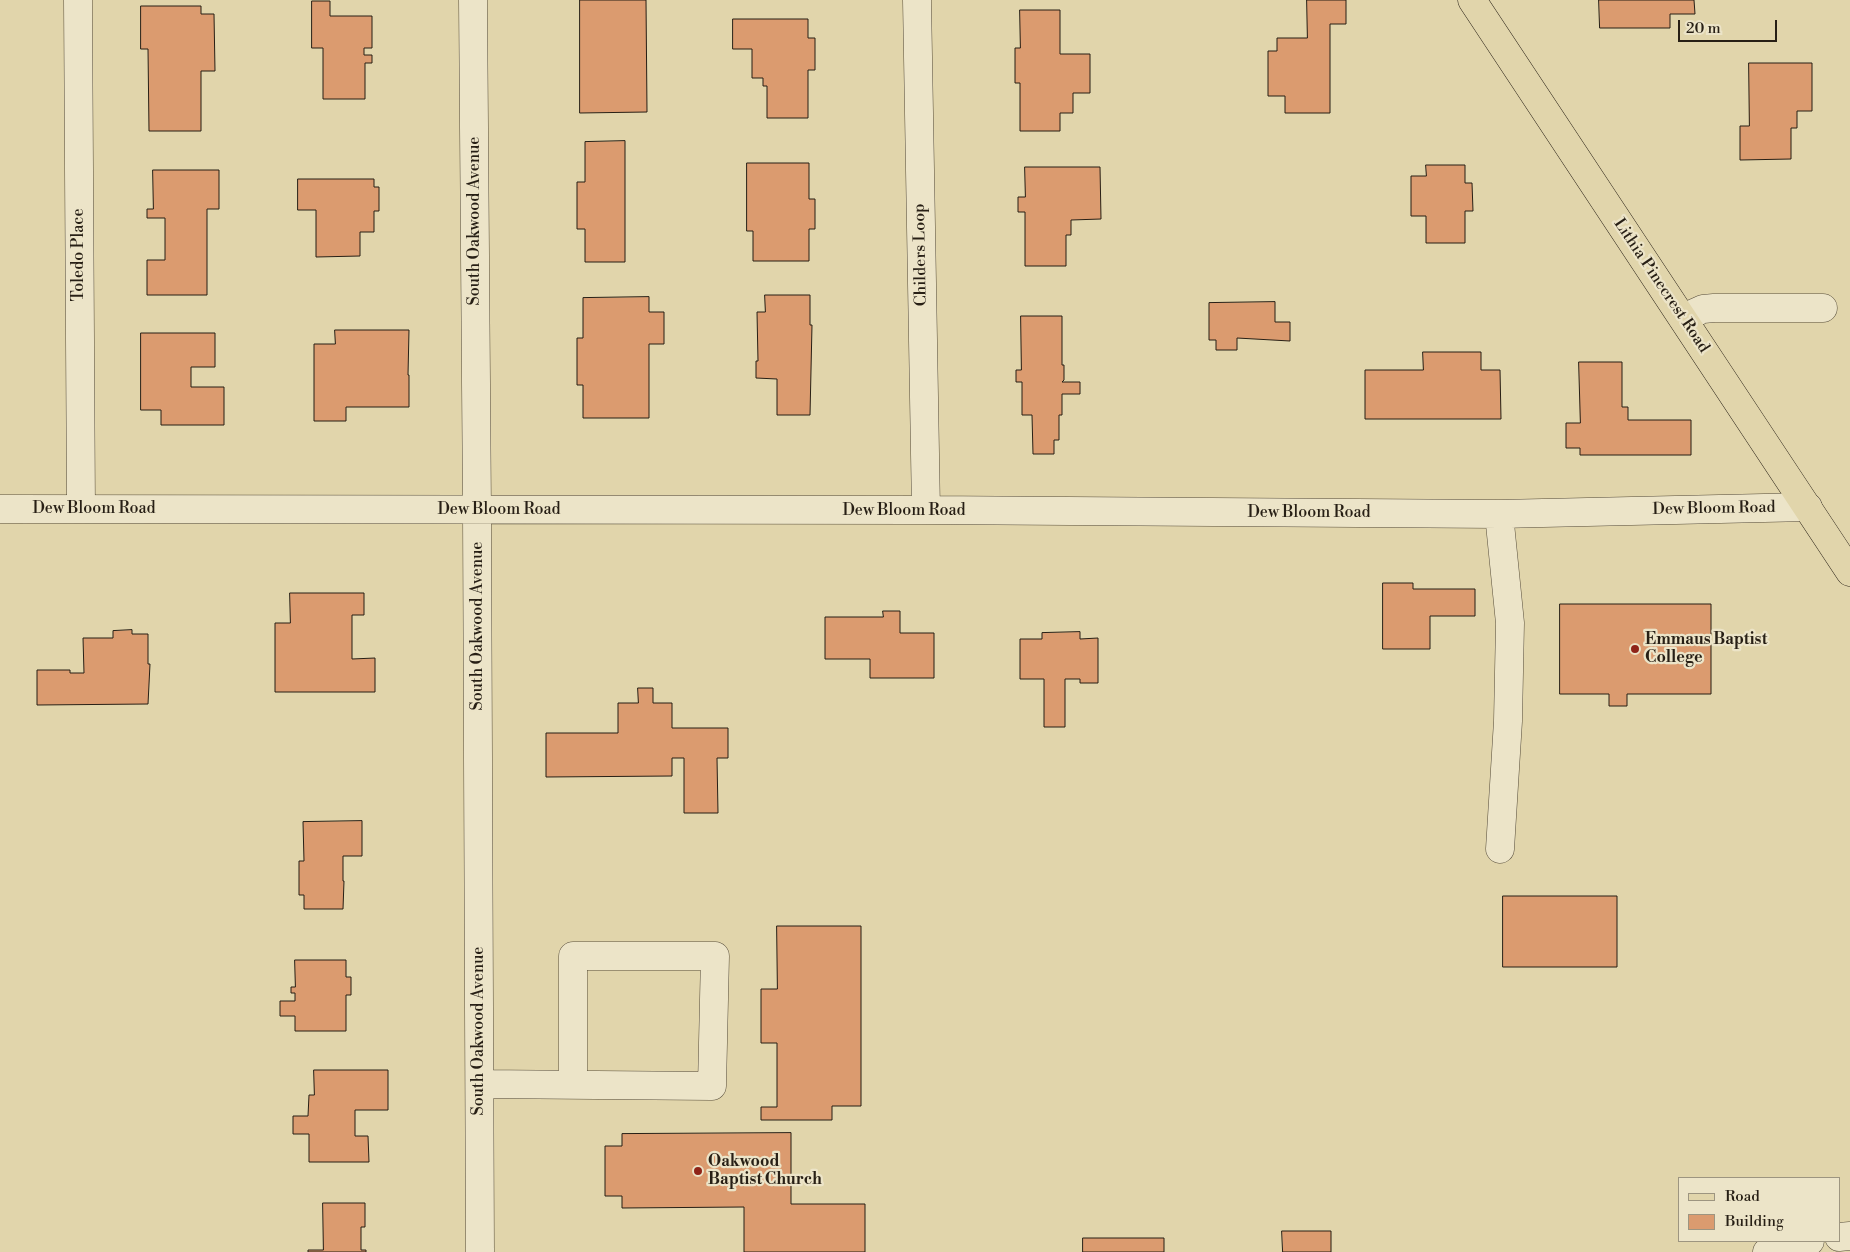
<!DOCTYPE html>
<style>
body{margin:0}
#map{position:relative;width:1850px;height:1252px;overflow:hidden;background:#e1d5ab;font-family:"Libre Bodoni",serif}
canvas{display:block}
.legend{position:absolute;left:1678px;top:1177px;width:162px;height:65px;box-sizing:border-box;background:#ece4c8;border:1px solid #9d9580;margin:0;padding:6px 9px;list-style:none;font-size:15px;color:#271f15}
.legend li{display:flex;align-items:center;gap:10px;height:25px}
.legend b{width:25px;border:1px solid #9d9580}
.scale{position:absolute;left:1678px;top:20px;width:99px;height:22px;box-sizing:border-box;border:2px solid #271f15;border-top:0;padding-left:6px;font-size:15px;line-height:18px;white-space:nowrap;color:#271f15;-webkit-text-stroke:4px #ece4c8;paint-order:stroke}
</style>
<div id="map">
<canvas width="1850" height="1252"></canvas>
<ul class="legend">
<li><b style="height:6px;background:#e1d5ab"></b>Road</li>
<li><b style="height:14px;background:#db9b6f"></b>Building</li>
</ul>
<div class="scale">20 m</div>
</div>
<script>
const ctx = document.querySelector('canvas').getContext('2d');
ctx.lineJoin = 'round';
function paint(path, color) { ctx.fillStyle = color; ctx.fill(path, 'evenodd'); }
function trace(path, color, width, dash) { ctx.strokeStyle = color; ctx.lineWidth = width; ctx.lineCap = dash ? 'butt' : 'round'; ctx.setLineDash(dash || []); ctx.stroke(path); }
function label(font, color, halo, rows, align = 'center') {
  ctx.font = font + ' "Libre Bodoni",serif'; ctx.lineWidth = 4.5; ctx.setLineDash([]); ctx.textBaseline = 'middle'; ctx.strokeStyle = halo; ctx.fillStyle = color; for (const [text, x, y, turn = 0] of rows) {
    ctx.save(); ctx.translate(x, y); ctx.rotate((+turn || 0) * Math.PI / 180); ctx.textAlign = isNaN(turn) ? turn : align; if (halo) ctx.strokeText(text, 0, 0); ctx.fillText(text, 0, 0); ctx.restore();
  }
}
const building = new Path2D(`
 M580 0H646L647 112 580 113Z
 M1307 0H1346V24H1330V113H1285V96H1268V51H1277V38H1307Z
 M1599 0H1694L1695 14H1670V28H1600Z
 M312 1H330V16H372V48H364V55H372V63H365V99H323V48H312Z
 M141 6H201V14H214L215 71H201V131H149L148 49H141Z
 M1020 10H1060V54H1090V93H1073V113H1060V131H1020V83H1015V48H1020Z
 M733 19H808V38H815V70H808V118H767V86H763V78H752V49H733Z
 M1749 63H1812V111H1797V128H1791V159L1740 160V126H1749Z
 M625 141V262H585V229H577V182H585V142Z
 M747 163H809V199H815V229H809V261H753V231H747Z
 M1426 165H1465V183H1472L1473 211H1465V243H1426V216H1411V176H1426Z
 M1025 167H1100L1101 219 1071 220V235H1066V266H1025V212H1018V197H1025Z
 M153 170H219V209H207V295H147V260H165V218H147V209H153Z
 M298 179H374V187H379V211H374V232H360V256L316 257V210H298Z
 M765 295H810V325H812L810 415H777V379L756 378V361H758L757 312H765Z
 M649 297V312H664V344H649V418H583V385H577V338H583V298Z
 M1275 302V322H1290V341L1237 338V350H1216V340H1209V303Z
 M1021 316H1062V365H1064V380L1062 382H1080V394H1062V415H1059V440H1054V454H1033L1032 415H1022V382H1016V370H1021Z
 M335 330H409L408 375H409V407H346V421H314V344H335Z
 M141 333H215V367H191V387H224V425H161V410H141Z
 M1423 352H1481V370H1500L1501 419H1365V370H1423Z
 M1579 362H1622V407H1628V420H1691V455H1580V448H1566V423H1580Z
 M1383 583H1413V589H1475V616H1430V649H1383Z
 M290 593H364V615H352V659L375 658V692H275V623H290Z
 M1560 604H1711V694H1627V706H1609V694H1560Z
 M883 611H900V633H934V678H870V659H825V617H883Z
 M132 630V634H148V664H150L148 704 37 705V670H70V673H84L83 638H113V631Z
 M1080 632V639L1098 638V683H1080V679H1065V727H1044V679H1020V639H1042V633Z
 M638 688H653V703H672V728H728V758H717L718 813H684V758H672V776L546 777V733H618V703H638Z
 M362 821V856H343V881H344L343 909H304V895H299V861H304L303 822Z
 M1503 896H1617V967H1503Z
 M777 926H861V1106H832V1120H761V1107H777V1043H761V989H777Z
 M295 960H346V977H351V995H346V1031H295V1016H280V1001H295V993H291V987H295Z
 M314 1070H388V1110H355V1136H368L369 1162H309V1134H293V1116H308L309 1095H314Z
 M791 1133V1204H865V1252H744V1207L622 1208V1196H605V1146H622V1134Z
 M323 1203H365V1227H361V1250H366V1252H308V1250H323Z
 M1282 1231H1331V1252H1283Z
 M1083 1238H1164V1252H1083Z`);
const minor = new Path2D(`
 M78 0 81 509
 M473 0 477 510 480 1252
 M917 0 926 510
 M1683 318 1703 309 1714 308H1823
 M0 509 926 510 1499 514 1808 507
 M1499 514 1510 623 1508 721 1500 849
 M480 1084 712 1086 715 956H573V1084
 M1839 1237 1850 1236
 M1767 1252 1779 1245 1810 1241`);
const major = new Path2D(`
 M1472 0 1850 572`);
const markers = [
 [1635,649,5,"#8f2418"],
 [698,1171,5,"#8f2418"]
];
const streetNames = [
 ["South Oakwood Avenue",475,221,-90],
 ["Toledo Place",79,255,-90],
 ["Childers Loop",921,255,-91],
 ["Lithia Pinecrest Road",1661,286,56],
 ["Dew Bloom Road",94,509],
 ["Dew Bloom Road",1714,509,-1],
 ["Dew Bloom Road",499,510],
 ["Dew Bloom Road",904,511],
 ["Dew Bloom Road",1309,513],
 ["South Oakwood Avenue",478,626,-90],
 ["South Oakwood Avenue",479,1031,-90]
];
const poiNames = [
 ["Emmaus Baptist",1645,640],
 ["College",1645,658],
 ["Oakwood",708,1162],
 ["Baptist Church",708,1180]
];
paint(building, '#db9b6f');
trace(building, '#271f15', 1);
trace(minor, '#564c3a', 29);
trace(major, '#271f15', 29);
trace(minor, '#ece4c8', 28);
trace(major, '#e1d5ab', 28);
for (const [x, y, r, color] of markers) { const dot = new Path2D(); dot.arc(x, y, r, 0, 2 * Math.PI); ctx.fillStyle = color; ctx.fill(dot); trace(dot, '#ece4c8', 2); }
label('16px', '#271f15', '#ece4c8', streetNames);
label('bold 16px', '#271f15', '#ece4c8', poiNames, 'left');
</script>
